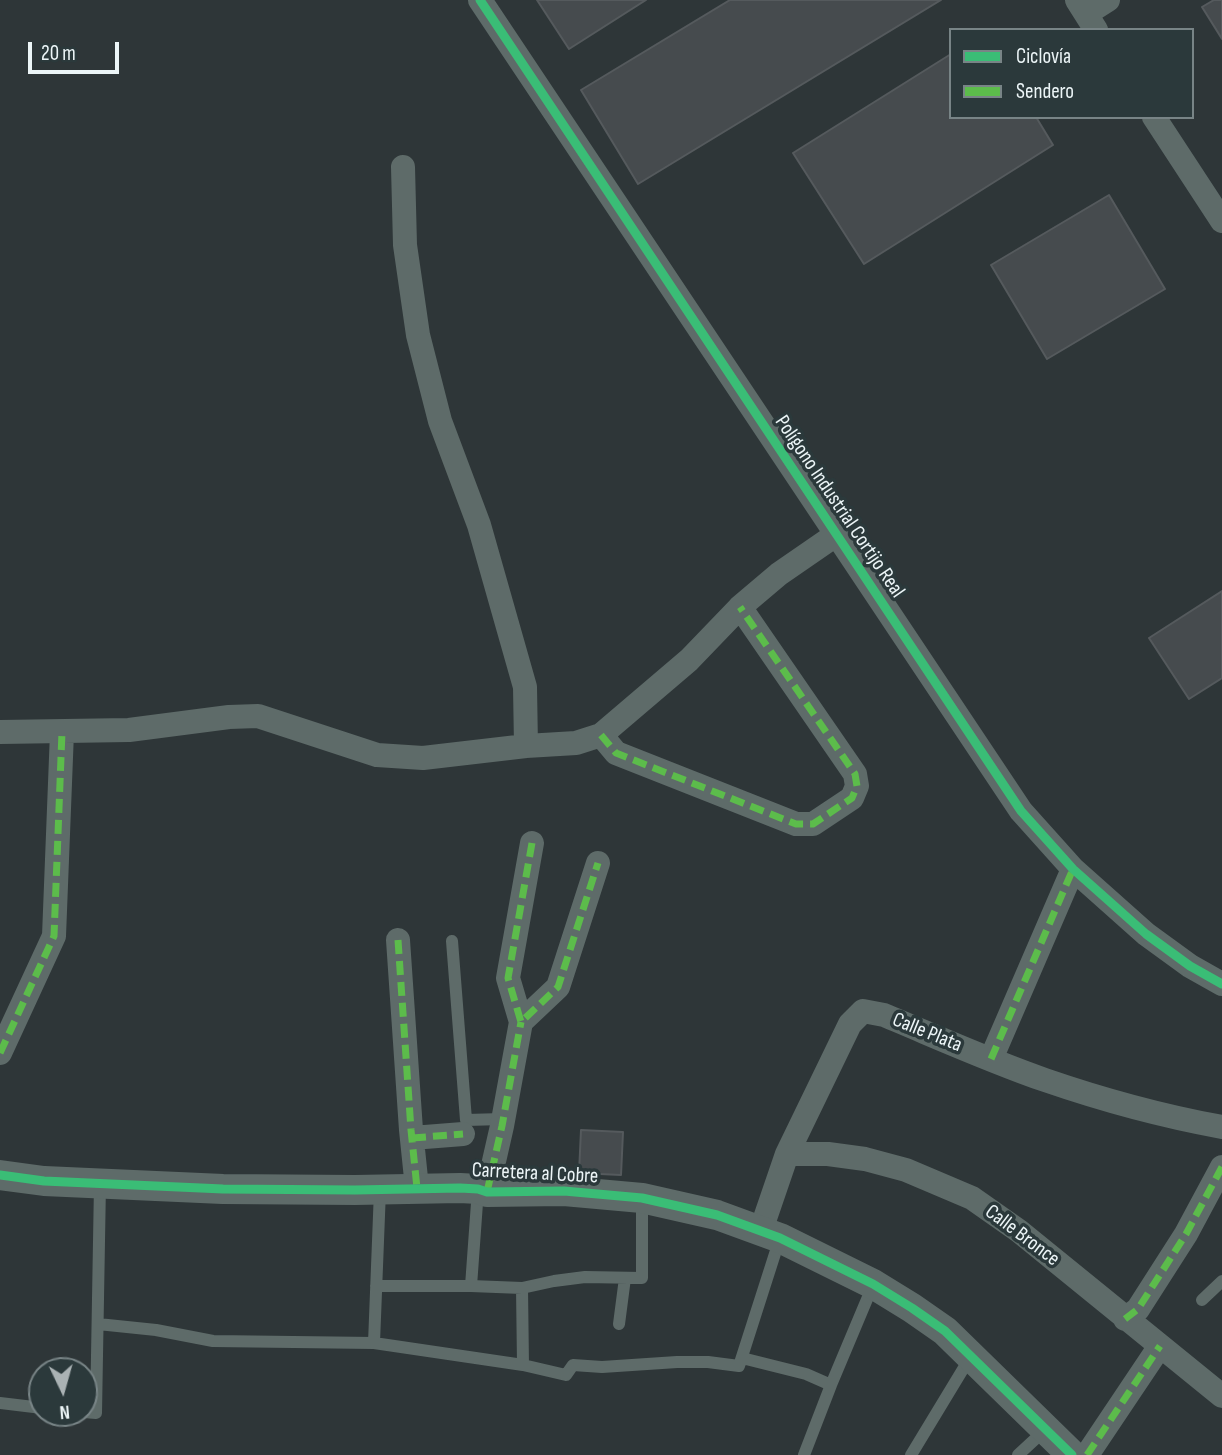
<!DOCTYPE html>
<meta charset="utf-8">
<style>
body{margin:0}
#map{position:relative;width:1222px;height:1455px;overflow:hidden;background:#2e3638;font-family:"Sofia Sans Condensed",sans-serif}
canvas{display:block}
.legend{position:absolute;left:949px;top:28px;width:245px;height:91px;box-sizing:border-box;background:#2b393b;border:2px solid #788486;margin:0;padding:9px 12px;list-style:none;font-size:21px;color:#ecf5f7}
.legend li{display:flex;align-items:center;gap:14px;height:35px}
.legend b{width:35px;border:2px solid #788486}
.north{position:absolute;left:28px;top:1357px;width:70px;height:70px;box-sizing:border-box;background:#2b393b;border:2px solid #788486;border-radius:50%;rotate:175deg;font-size:19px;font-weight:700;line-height:28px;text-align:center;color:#ecf5f7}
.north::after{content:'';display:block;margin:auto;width:24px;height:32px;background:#aab2b4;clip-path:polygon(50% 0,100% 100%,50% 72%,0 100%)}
.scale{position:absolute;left:28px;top:42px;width:91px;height:32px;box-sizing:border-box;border:4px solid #ecf5f7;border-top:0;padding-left:9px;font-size:21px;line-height:24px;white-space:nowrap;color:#ecf5f7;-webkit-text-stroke:5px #2b393b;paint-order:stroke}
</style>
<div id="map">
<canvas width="1222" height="1455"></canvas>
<ul class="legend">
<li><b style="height:9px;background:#3abd76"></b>Ciclovía</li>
<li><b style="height:9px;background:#5cbc4b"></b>Sendero</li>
</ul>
<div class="north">N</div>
<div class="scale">20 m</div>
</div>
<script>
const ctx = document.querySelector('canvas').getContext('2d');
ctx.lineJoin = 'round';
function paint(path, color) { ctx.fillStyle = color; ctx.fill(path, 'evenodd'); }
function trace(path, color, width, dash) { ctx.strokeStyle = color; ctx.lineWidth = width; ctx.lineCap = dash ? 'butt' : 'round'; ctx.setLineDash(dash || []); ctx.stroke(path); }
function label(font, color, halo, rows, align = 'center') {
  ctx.font = font + ' "Sofia Sans Condensed",sans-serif'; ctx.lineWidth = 7; ctx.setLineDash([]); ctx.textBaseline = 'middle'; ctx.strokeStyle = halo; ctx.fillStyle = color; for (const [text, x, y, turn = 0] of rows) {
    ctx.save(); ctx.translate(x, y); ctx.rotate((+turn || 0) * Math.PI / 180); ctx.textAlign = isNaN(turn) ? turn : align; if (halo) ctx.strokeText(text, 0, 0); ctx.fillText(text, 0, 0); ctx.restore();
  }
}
const building = new Path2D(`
 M537 0H646L569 49Z
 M730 0H941L638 184 581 90Z
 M1214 0H1222V39L1202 7Z
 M951 54V117H1036L1053 145 864 264 793 153Z
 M1109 195 1165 289 1047 359 991 265Z
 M1222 591V678L1189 699 1149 638Z
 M581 1130 623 1132 621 1175 579 1173Z`);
const service = new Path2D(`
 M452 941 466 1120 503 1119
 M376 1286H471L522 1288 554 1281 585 1277 642 1278V1198
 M471 1286 478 1189
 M522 1288 523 1365
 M1202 1300 1222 1281
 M98 1324 156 1330 213 1341 374 1343 523 1365 566 1375 573 1365 602 1367 677 1362H708L739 1366 780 1238
 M619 1324 625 1278
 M374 1343 380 1190
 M742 1358 806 1374 831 1385 873 1285
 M0 1403 42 1408
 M84 1412 96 1413 100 1184
 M804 1455 831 1385
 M911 1455 971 1356
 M1018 1455 1045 1430`);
const minor = new Path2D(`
 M480 0 1021 811 1073 869 1146 934 1190 966 1222 984
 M1077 0 1096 30
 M1086 14 1108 0
 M1154 117 1222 221
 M403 167 405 245 418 335 440 421 479 525 525 687 526 746
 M0 732 129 730 229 717 258 716 377 755 423 758 526 746 576 743 601 735 689 660 740 607 779 574 837 534
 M601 735 616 753 796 824H813L852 798 857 786 855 774 740 607
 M532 843 508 978 521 1022 558 987 598 863
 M398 940 411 1130 417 1188
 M0 1053 54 936 62 732
 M991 1059 1073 869
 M412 1138 463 1134
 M787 1154H828L865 1159 906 1170 972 1198 1019 1231 1222 1396
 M487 1192 502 1126 521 1022
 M761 1230 787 1154 850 1024 863 1011 884 1015C937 1037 990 1061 1045 1080 1103 1100 1162 1116 1222 1127
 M1125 1319 1138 1309 1186 1234 1222 1167
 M1087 1455 1160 1346`);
const tertiary = new Path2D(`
 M0 1175 44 1181 223 1189 355 1190 460 1188 478 1189 487 1192 564 1191 642 1198 717 1215 780 1238 873 1284 912 1308 945 1331 1072 1455`);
const quiet = new Path2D(`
 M601 735 616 753 796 824H813L852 798 857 786 855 774 740 607
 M532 843 508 978 521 1022 558 987 598 863
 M398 940 411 1130 417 1188
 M0 1053 54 936 62 732
 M991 1059 1073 869
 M412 1138 463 1134
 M487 1192 502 1126 521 1022
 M1125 1319 1138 1309 1186 1234 1222 1167
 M1087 1455 1160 1346`);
const cycleway = new Path2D(`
 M480 0 1021 811 1073 869 1146 934 1190 966 1222 984
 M0 1175 44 1181 223 1189 355 1190 460 1188 478 1189 487 1192 564 1191 642 1198 717 1215 780 1238 873 1284 912 1308 945 1331 1072 1455`);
const streetNames = [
 ["Polígono Industrial Cortijo Real",839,507,56],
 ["Calle Plata",927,1033,22],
 ["Carretera al Cobre",535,1174,3],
 ["Calle Bronce",1022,1236,37]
];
paint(building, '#464b4e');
trace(building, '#555a5d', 2);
trace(service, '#5e6b69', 12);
trace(minor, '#5e6b69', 24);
trace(tertiary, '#5e6b69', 30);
trace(quiet, '#5cbc4b', 7, [14, 7]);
trace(cycleway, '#3abd76', 9);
label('21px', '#ecf5f7', '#2b393b', streetNames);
</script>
